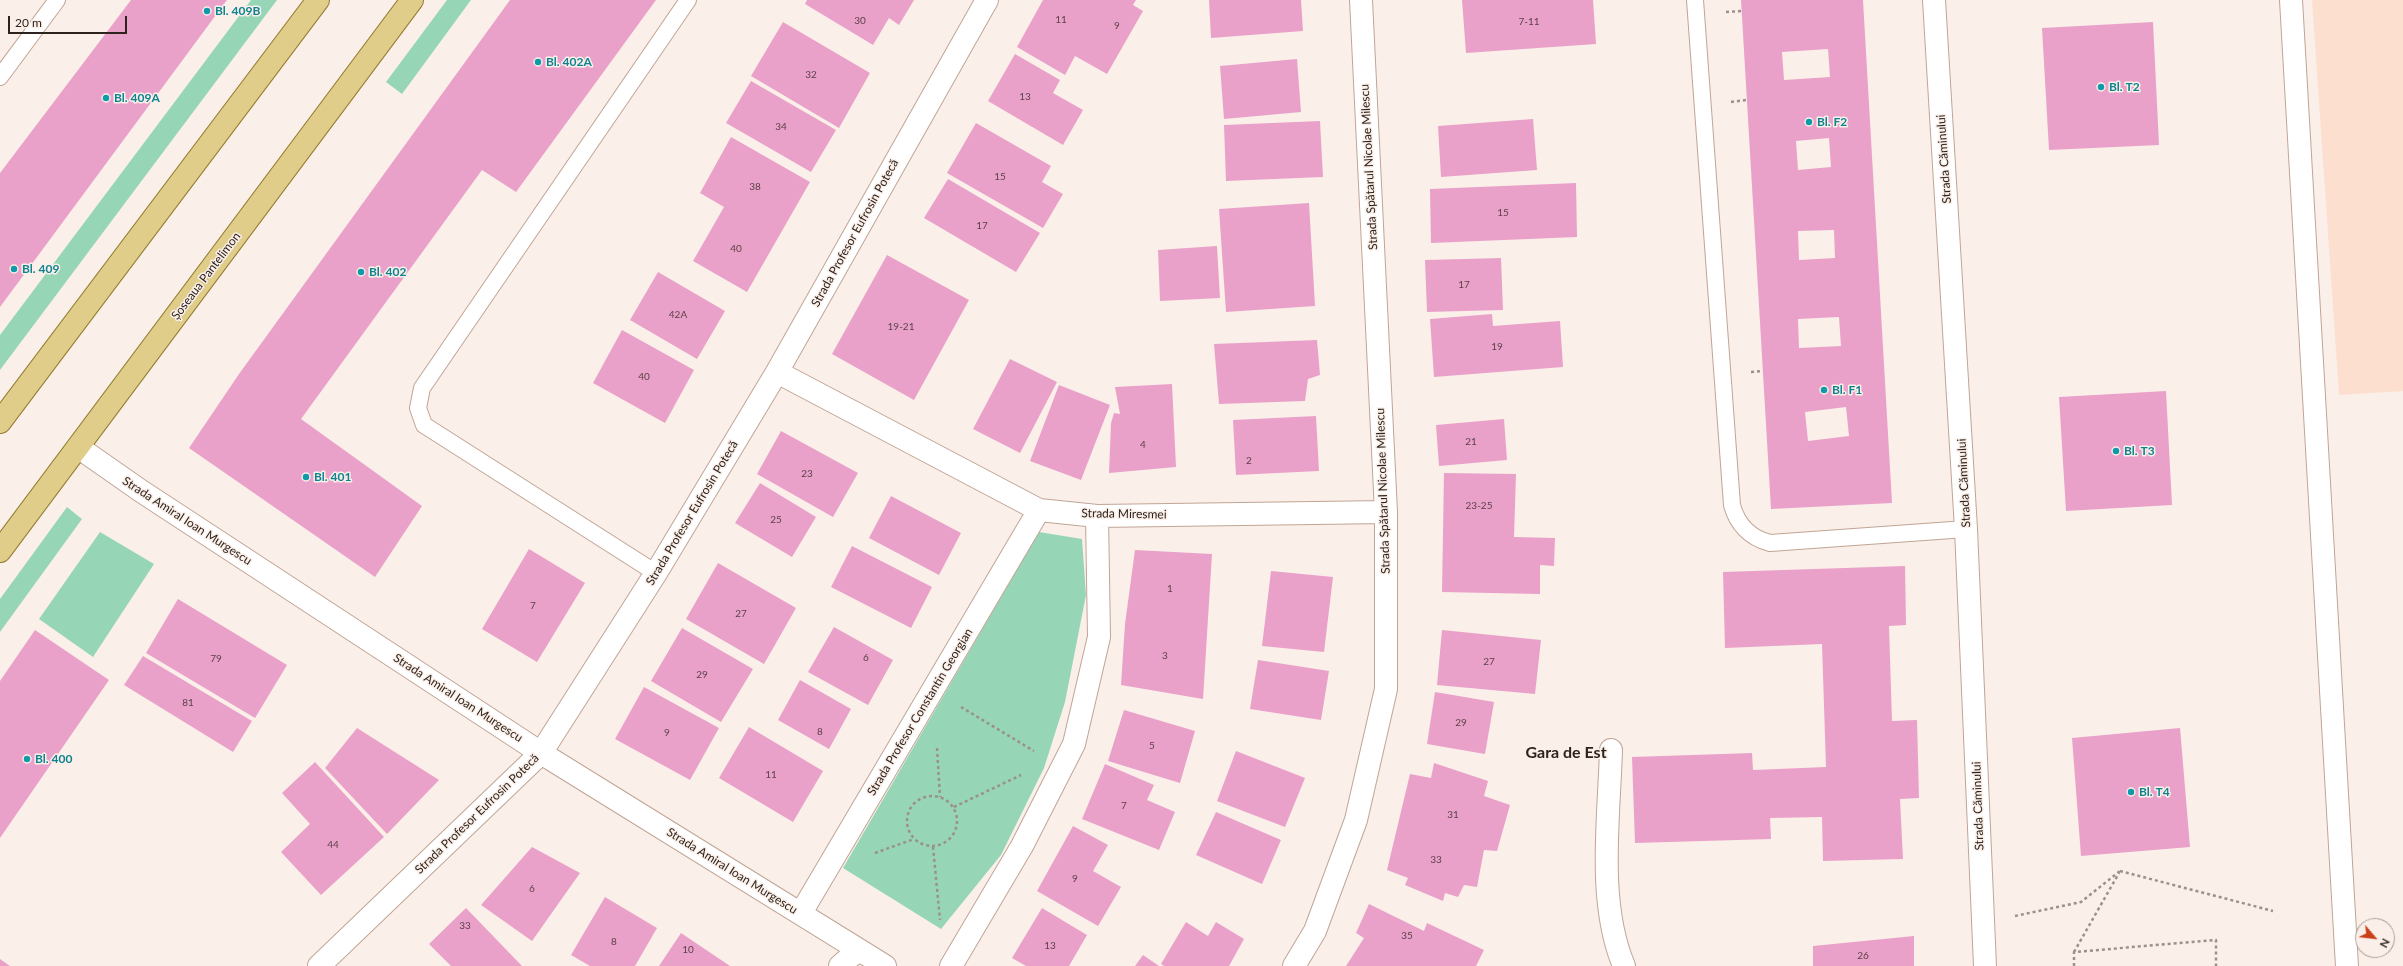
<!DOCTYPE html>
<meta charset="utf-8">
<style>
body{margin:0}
#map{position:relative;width:2403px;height:966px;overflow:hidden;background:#fbefe9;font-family:Lato,sans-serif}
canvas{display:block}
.north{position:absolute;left:2355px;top:918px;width:40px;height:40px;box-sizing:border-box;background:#fbefe9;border:1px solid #a99d97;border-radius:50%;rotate:118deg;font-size:11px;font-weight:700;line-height:16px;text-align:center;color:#2d231d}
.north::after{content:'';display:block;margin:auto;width:14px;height:18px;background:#c9401a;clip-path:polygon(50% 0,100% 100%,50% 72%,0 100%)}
.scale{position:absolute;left:8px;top:16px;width:119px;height:18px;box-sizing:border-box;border:2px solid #2d231d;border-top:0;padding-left:5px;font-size:12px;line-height:14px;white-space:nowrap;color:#2d231d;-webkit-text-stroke:3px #fbefe9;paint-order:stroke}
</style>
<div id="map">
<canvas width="2403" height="966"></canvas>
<div class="north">N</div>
<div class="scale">20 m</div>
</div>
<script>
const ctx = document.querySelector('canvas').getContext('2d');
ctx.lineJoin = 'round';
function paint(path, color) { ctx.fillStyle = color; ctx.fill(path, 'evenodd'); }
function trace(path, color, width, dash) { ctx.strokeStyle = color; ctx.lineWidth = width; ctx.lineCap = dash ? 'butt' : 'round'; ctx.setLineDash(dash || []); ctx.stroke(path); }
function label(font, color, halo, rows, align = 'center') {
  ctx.font = font + ' Lato,sans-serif'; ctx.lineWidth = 3; ctx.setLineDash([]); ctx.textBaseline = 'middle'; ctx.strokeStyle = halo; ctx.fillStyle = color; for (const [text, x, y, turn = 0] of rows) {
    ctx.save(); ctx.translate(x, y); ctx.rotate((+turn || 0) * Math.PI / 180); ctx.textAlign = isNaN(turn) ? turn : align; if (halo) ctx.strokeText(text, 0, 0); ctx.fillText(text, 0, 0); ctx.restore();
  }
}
const built = new Path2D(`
 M2312 0H2403V391L2339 395Z`);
const green = new Path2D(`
 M251 0H277L0 370V335Z
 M447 0H471L402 94 386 82Z
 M67 507 82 519 0 632V599Z
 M100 532 154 564 93 657 39 619Z
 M1039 532 1082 539 1086 595 1065 702 1044 768 1001 855 941 929 843 868Z`);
const building = new Path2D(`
 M131 0H227L0 307V173Z
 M510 0H656L516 192 482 170 301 419 422 506 375 577 189 448 239 374Z
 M807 0H914L899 25 889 18 873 45 805 4Z
 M1043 0H1136L1133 5 1143 11 1107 74 1075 56 1065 75 1017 47Z
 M1209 0H1301L1303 31 1211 38Z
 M1462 0H1593L1596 44 1466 53Z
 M1741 0H1863L1892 503 1771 509ZM1828 49 1830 77 1784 80 1782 52ZM1829 138 1831 167 1798 170 1796 141ZM1834 230 1835 258 1799 260 1798 231ZM1839 317 1841 346 1799 348 1798 319ZM1846 407 1849 436 1808 441 1805 412Z
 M783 22 870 73 839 128 751 76Z
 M2153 22 2159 145 2049 150 2042 28Z
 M1015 54 1060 80 1053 93 1083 110 1063 145 988 101Z
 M1297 59 1301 112 1224 119 1220 66Z
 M751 81 836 130 811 172 726 123Z
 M1533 119 1537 170 1441 177 1438 126Z
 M1320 121 1323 177 1226 181 1224 125Z
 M976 123 1051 166 1042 182 1063 194 1043 228 947 173Z
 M731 137 810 182 747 292 693 261 724 207 700 193Z
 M948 179 1040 233 1016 272 924 218Z
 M1576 183 1577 237 1431 243 1430 189Z
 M1309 203 1315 306 1226 312 1219 209Z
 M1217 246 1220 298 1160 301 1158 250Z
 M887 255 969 300 914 400 832 354Z
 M1501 258 1503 310 1427 312 1425 260Z
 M658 272 725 311 697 359 630 320Z
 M1492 314 1493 326 1560 321 1563 367 1434 377 1430 319Z
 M622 330 694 370 665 423 593 383Z
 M1317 340 1320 375 1308 379 1305 401 1219 404 1214 344Z
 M1010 359 1057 382 1020 453 973 429Z
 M1172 384 1176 467 1109 473 1111 423 1114 413 1120 414 1115 387Z
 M1059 385 1110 405 1081 480 1030 461Z
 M2166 391 2172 505 2066 511 2059 397Z
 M1316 416 1319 471 1236 475 1233 420Z
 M1504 419 1507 460 1439 466 1436 425Z
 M781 431 858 473 833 517 757 474Z
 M1444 473 1516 474 1514 537 1555 538 1554 566 1540 565V594L1442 592Z
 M760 483 816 517 792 557 735 523Z
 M891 496 961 533 939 575 869 538Z
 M852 546 932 587 911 628 831 587Z
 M529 549 585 583 537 662 482 629Z
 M1135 550 1212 554 1203 699 1121 685 1125 624Z
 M718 563 796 608 764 664 686 619Z
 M1905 566 1906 625 1889 626 1892 721 1917 720 1919 798 1900 799 1903 859 1823 861 1822 817 1770 818 1771 839 1635 843 1632 757 1752 753 1753 770 1826 767 1822 644 1725 648 1723 572Z
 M1271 571 1333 577 1324 652 1262 646Z
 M178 599 287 665 255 718 146 653Z
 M834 627 893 660 868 705 808 672Z
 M682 628 753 669 721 722 651 681Z
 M35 630 109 680 0 838V681Z
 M1442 630 1541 640 1535 694 1437 685Z
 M143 656 252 721 233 752 124 685Z
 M1258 660 1329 671 1321 720 1250 709Z
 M800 680 851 709 829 749 778 720Z
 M644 687 719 728 690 780 615 739Z
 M1435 692 1494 702 1485 754 1427 744Z
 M1124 710 1195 731 1180 783 1108 761Z
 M749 727 823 771 793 822 719 778Z
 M357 728 439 780 387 834 325 768Z
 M2180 728 2190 847 2081 856 2072 738Z
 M1236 751 1305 778 1285 827 1217 801Z
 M315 762 384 837 321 895 281 852 310 824 282 793Z
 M1434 763 1488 781 1484 796 1510 805 1497 851 1484 850 1477 887 1464 885 1458 897 1445 893 1443 901 1405 885 1408 878 1387 870 1410 774 1431 778Z
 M1105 764 1154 785 1147 800 1175 812 1159 850 1082 819Z
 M1216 812 1281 840 1262 884 1196 855Z
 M1073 826 1108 845 1093 871 1121 887 1098 926 1037 891Z
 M532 847 580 873 532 941 481 905Z
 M605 897 657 928 635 966H590L571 955Z
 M1369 904 1424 931 1427 923 1484 950 1476 966H1346L1364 938 1356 933Z
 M466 908 522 966H451L429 944Z
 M1042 908 1087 935 1069 966H1026L1012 958Z
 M1186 922 1208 936 1216 922 1244 939 1229 966H1164L1161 964Z
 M681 933 730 966H659Z
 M1914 936V966H1813V946Z
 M1143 955 1159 966H1135Z
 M0 959 10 966H0Z`);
const path = new Path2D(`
 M1726 12 1742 11
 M1731 102 1746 100
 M1751 372 1763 371
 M961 707 1034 751
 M937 748 940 797
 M907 821a25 25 0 1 1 50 0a25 25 0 1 1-50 0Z
 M954 807 1021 775
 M933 847 940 920
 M875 853 914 839
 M2120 871 2273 911
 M2015 916 2081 902 2120 871
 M2074 952 2119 873
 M2074 966V952L2216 940V966`);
const service = new Path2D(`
 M1695 0 1732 505C1737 524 1750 538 1770 543L1966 529
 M0 77 57 0
 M656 573 424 425 418 408 422 388 688 0`);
const minor = new Path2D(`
 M1934 0 1966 529 1985 966
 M777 372 1039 510 1097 516 1386 512
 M78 447 141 491 541 753 885 966
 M1611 750C1609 819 1597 902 1624 966
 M801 913 1039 510
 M319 966 541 753 656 573 777 372 987 0
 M840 966 858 950
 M951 966 1022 846 1074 744 1099 637 1097 516
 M1294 966 1315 931 1356 820 1386 689V512L1361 0`);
const secondary = new Path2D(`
 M2291 0 2347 966`);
const primary = new Path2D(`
 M0 422 318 0
 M0 551 412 0`);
const markers = [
 [207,11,4,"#0f9aa8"],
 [538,62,4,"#0f9aa8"],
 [2101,87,4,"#0f9aa8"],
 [106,98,4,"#0f9aa8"],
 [1809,122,4,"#0f9aa8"],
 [14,269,4,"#0f9aa8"],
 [361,272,4,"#0f9aa8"],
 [1824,390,4,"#0f9aa8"],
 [2116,451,4,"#0f9aa8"],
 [306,477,4,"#0f9aa8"],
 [27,759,4,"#0f9aa8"],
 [2131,792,4,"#0f9aa8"]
];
const numberNames = [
 ["11",1061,20],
 ["30",860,21],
 ["7-11",1529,22],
 ["9",1117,26],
 ["32",811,75],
 ["13",1025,97],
 ["34",781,127],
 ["15",1000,177],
 ["38",755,187],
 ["15",1503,213],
 ["17",982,226],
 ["40",736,249],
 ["17",1464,285],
 ["42A",678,315],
 ["19-21",901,327],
 ["19",1497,347],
 ["40",644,377],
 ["21",1471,442],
 ["4",1143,445],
 ["2",1249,461],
 ["23",807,474],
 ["23-25",1479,506],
 ["25",776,520],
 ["1",1170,589],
 ["7",533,606],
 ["27",741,614],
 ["3",1165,656],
 ["6",866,658],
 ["79",216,659],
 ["27",1489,662],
 ["29",702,675],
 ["81",188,703],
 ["29",1461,723],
 ["8",820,732],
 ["9",667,733],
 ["5",1152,746],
 ["11",771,775],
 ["7",1124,806],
 ["31",1453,815],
 ["44",333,845],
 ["33",1436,860],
 ["9",1075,879],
 ["6",532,889],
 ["33",465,926],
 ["35",1407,936],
 ["8",614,942],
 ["13",1050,946],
 ["10",688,950],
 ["26",1863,956]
];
const cultureNames = [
 ["Bl. 409B",215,11],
 ["Bl. 402A",546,62],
 ["Bl. T2",2109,87],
 ["Bl. 409A",114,98],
 ["Bl. F2",1817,122],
 ["Bl. 409",22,269],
 ["Bl. 402",369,272],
 ["Bl. F1",1832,390],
 ["Bl. T3",2124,451],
 ["Bl. 401",314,477],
 ["Bl. 400",35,759],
 ["Bl. T4",2139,792]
];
const streetNames = [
 ["Strada Căminului",1944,159,-94],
 ["Strada Spătarul Nicolae Milescu",1369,167,-93],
 ["Strada Profesor Eufrosin Potecă",855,233,-61],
 ["Șoseaua Pantelimon",206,276,-53],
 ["Strada Căminului",1964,483,-93],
 ["Strada Spătarul Nicolae Milescu",1383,491,-92],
 ["Strada Profesor Eufrosin Potecă",692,513,-59],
 ["Strada Miresmei",1124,514,1],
 ["Strada Amiral Ioan Murgescu",187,521,33],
 ["Strada Amiral Ioan Murgescu",458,698,33],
 ["Strada Profesor Constantin Georgian",920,712,-59],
 ["Strada Căminului",1978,806,-92],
 ["Strada Profesor Eufrosin Potecă",477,814,-44],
 ["Strada Amiral Ioan Murgescu",732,871,32]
];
const districtNames = [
 ["Gara de Est",1566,753]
];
paint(built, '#fcdfcf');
paint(green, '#96d6b6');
paint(building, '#eaa1c9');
trace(service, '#c0a595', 18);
trace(minor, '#c0a595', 24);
trace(secondary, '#c0a595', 24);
trace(primary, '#937c30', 24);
trace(path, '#9b908a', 2.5, [3, 3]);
trace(service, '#fff', 16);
trace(minor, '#fff', 22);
trace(secondary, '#fff', 22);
trace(primary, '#dfcd89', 22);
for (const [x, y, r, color] of markers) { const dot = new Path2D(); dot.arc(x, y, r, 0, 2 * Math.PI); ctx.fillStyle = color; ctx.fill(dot); trace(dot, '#fbefe9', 1.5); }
label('10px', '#5c4248', null, numberNames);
label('bold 12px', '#0d838f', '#fbefe9', cultureNames, 'left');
label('12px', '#2d231d', '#fbefe9', streetNames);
label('bold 16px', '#2d231d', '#fbefe9', districtNames);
</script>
